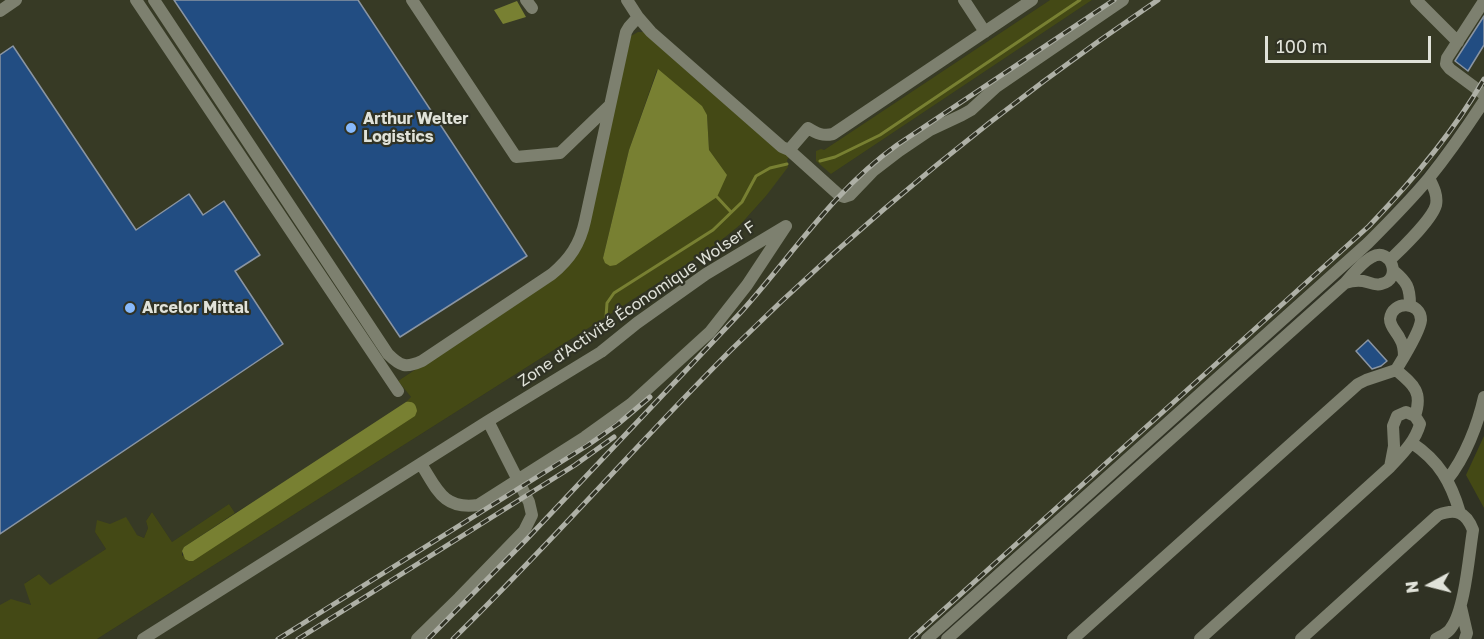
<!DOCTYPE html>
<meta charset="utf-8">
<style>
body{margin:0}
#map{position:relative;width:1484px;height:639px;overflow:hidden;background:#303224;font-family:"Golos Text",sans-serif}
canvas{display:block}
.north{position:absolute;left:1400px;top:555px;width:60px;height:60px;-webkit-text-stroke:4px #303224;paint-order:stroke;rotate:263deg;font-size:16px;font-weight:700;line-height:24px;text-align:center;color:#e0e2d9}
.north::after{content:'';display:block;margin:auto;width:21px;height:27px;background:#e0e2d9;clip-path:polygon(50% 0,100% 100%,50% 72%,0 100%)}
.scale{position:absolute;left:1265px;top:36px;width:166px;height:27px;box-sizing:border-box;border:3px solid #e0e2d9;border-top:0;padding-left:8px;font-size:18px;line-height:21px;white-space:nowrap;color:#e0e2d9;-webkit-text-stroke:4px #303224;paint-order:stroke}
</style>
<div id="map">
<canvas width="1484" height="639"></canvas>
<div class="north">N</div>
<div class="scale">100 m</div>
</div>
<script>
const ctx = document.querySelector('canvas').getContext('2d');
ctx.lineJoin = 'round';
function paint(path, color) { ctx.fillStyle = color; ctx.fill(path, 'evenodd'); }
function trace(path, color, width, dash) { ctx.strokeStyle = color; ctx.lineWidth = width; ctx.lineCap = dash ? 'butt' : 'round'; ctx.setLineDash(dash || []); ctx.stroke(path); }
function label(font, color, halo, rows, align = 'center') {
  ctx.font = font + ' "Golos Text",sans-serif'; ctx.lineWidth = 4.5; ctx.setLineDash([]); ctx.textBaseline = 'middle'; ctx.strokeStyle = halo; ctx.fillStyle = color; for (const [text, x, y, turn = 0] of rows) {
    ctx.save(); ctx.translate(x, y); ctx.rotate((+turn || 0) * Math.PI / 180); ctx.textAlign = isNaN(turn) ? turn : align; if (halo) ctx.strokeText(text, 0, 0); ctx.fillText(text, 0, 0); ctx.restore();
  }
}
const built = new Path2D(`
 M0 0H1050L824 150 831 174 1092 0H1484V89L1480 97 1432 163 1373 230 917 639H97L606 317 713 247 740 225 766 196 787 160 793 153 651 32H638L588 222 566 266 398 381 412 398 407 401 414 404 235 513 229 504 172 542 152 512 146 521 148 528 144 538 137 535 95 532 106 549 50 586 39 574 25 583 31 605H0Z`);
const green = new Path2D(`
 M1050 0H1092L831 174 816 161V151L821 149 824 150Z
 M638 32H651L793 153 787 160 788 167 766 196 740 225 713 247 606 317 97 639H0V605L11 599 31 605 24 584 39 574 50 585 106 549 95 532 97 520 110 524 126 517 137 535 144 538 148 528 146 521 152 512 172 542 229 504 235 513 184 547 182 551V556L411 402H406L411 397 398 381 555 277 588 222 631 36ZM657 70 707 115 709 150 603 258 629 150Z
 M1484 436V508L1466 475Z`);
const water = new Path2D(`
 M517 1 526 17 503 24 494 10Z
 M658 69 702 106 707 115 709 150 727 175 717 197 616 265 610 266 605 263 603 258 629 150Z
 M406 402C413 401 416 404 417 411L415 416 193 561H189L185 559 182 551 184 547Z`);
const stream = new Path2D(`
 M820 161 835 157 880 135 1080 0
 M717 197 731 212
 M606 317 607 303 614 293 713 230 742 202 756 176 770 168 787 164`);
const building = new Path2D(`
 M174 0H358L527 256 400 337Z
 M1484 16V45L1468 71 1455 61Z
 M13 46 136 230 189 194 203 215 224 201 260 255 235 271 283 344 0 534V55Z
 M1368 340 1387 361 1381 366 1372 369 1356 351Z`);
const minor = new Path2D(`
 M136 0 398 391
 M154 0 388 354C401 367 406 368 422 361L552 274C570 259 580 244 585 221L626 32 629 27 638 17
 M412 0 516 157 560 153 610 105
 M526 0 532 8
 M627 0 638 17 651 32 782 147 789 150 839 195 844 197 850 195 873 171 899 151 930 130 962 115 971 110 996 87 1123 0
 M964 0 985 32
 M1416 0 1458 42
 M1484 1 1447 58 1446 64 1450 69 1481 92 1484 95
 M0 11 16 0
 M789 150 808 128C817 134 823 136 833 134L1032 0
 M1390 260C1402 248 1432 220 1436 205 1438 195 1433 186 1429 178
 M1394 271C1407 282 1410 287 1410 305
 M1396 370C1402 360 1420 332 1421 320 1421 301 1392 300 1390 319 1390 327 1397 332 1400 339 1404 345 1404 351 1404 357
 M1412 443C1439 461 1451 482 1460 513
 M1447 480C1465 458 1478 424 1484 397
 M1461 607 1467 633 1465 639
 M143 639 488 421 601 352 637 323 706 274 786 226 747 285 710 332 631 404 585 437 478 505C443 510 437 489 421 464
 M417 639 459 598 524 531 532 515 529 502 488 421
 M927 639 1368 243C1389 222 1410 201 1429 178 1449 153 1467 127 1484 101
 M947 639 1345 283C1353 274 1362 262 1372 257 1391 246 1403 280 1381 284 1375 286 1369 282 1363 281 1356 280 1351 281 1345 283
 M1073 639 1358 384 1366 380 1396 370C1414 385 1423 392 1415 416
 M1200 639 1390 467C1402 454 1415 442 1420 424L1415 416 1406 412 1397 416 1393 426 1394 446 1390 467
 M1301 639 1438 515C1456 508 1466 512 1473 530 1469 554 1465 610 1451 628 1448 633 1441 636 1436 639`);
const rail = new Path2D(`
 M278 639 588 445 618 424 650 397
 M298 639 575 465 614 437
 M428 639 525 541 742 311C793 254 834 190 897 145L1114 0
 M453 639C549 545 637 444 732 349 863 220 1006 103 1158 0
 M911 639 1369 226C1412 181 1453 133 1484 79`);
const markers = [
 [351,128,6,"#88bafc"],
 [130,308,6,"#88bafc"]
];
const poiNames = [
 ["Arthur Welter",363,119],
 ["Logistics",363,137],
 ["Arcelor Mittal",142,308]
];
const streetNames = [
 ["Zone d'Activité Économique Wolser F",637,304,-34]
];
paint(built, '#373a25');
paint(green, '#444915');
paint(water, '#788032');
trace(stream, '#788032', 3);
paint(building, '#224d82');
trace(building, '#8a95a3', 1.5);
trace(minor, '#7d806f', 12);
trace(rail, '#aeb0a6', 5);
trace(rail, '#303224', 3, [9]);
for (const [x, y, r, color] of markers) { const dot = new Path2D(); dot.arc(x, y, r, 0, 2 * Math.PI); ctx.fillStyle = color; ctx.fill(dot); trace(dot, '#303224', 2); }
label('bold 16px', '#e0e2d9', '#303224', poiNames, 'left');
label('16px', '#e0e2d9', '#303224', streetNames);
</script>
